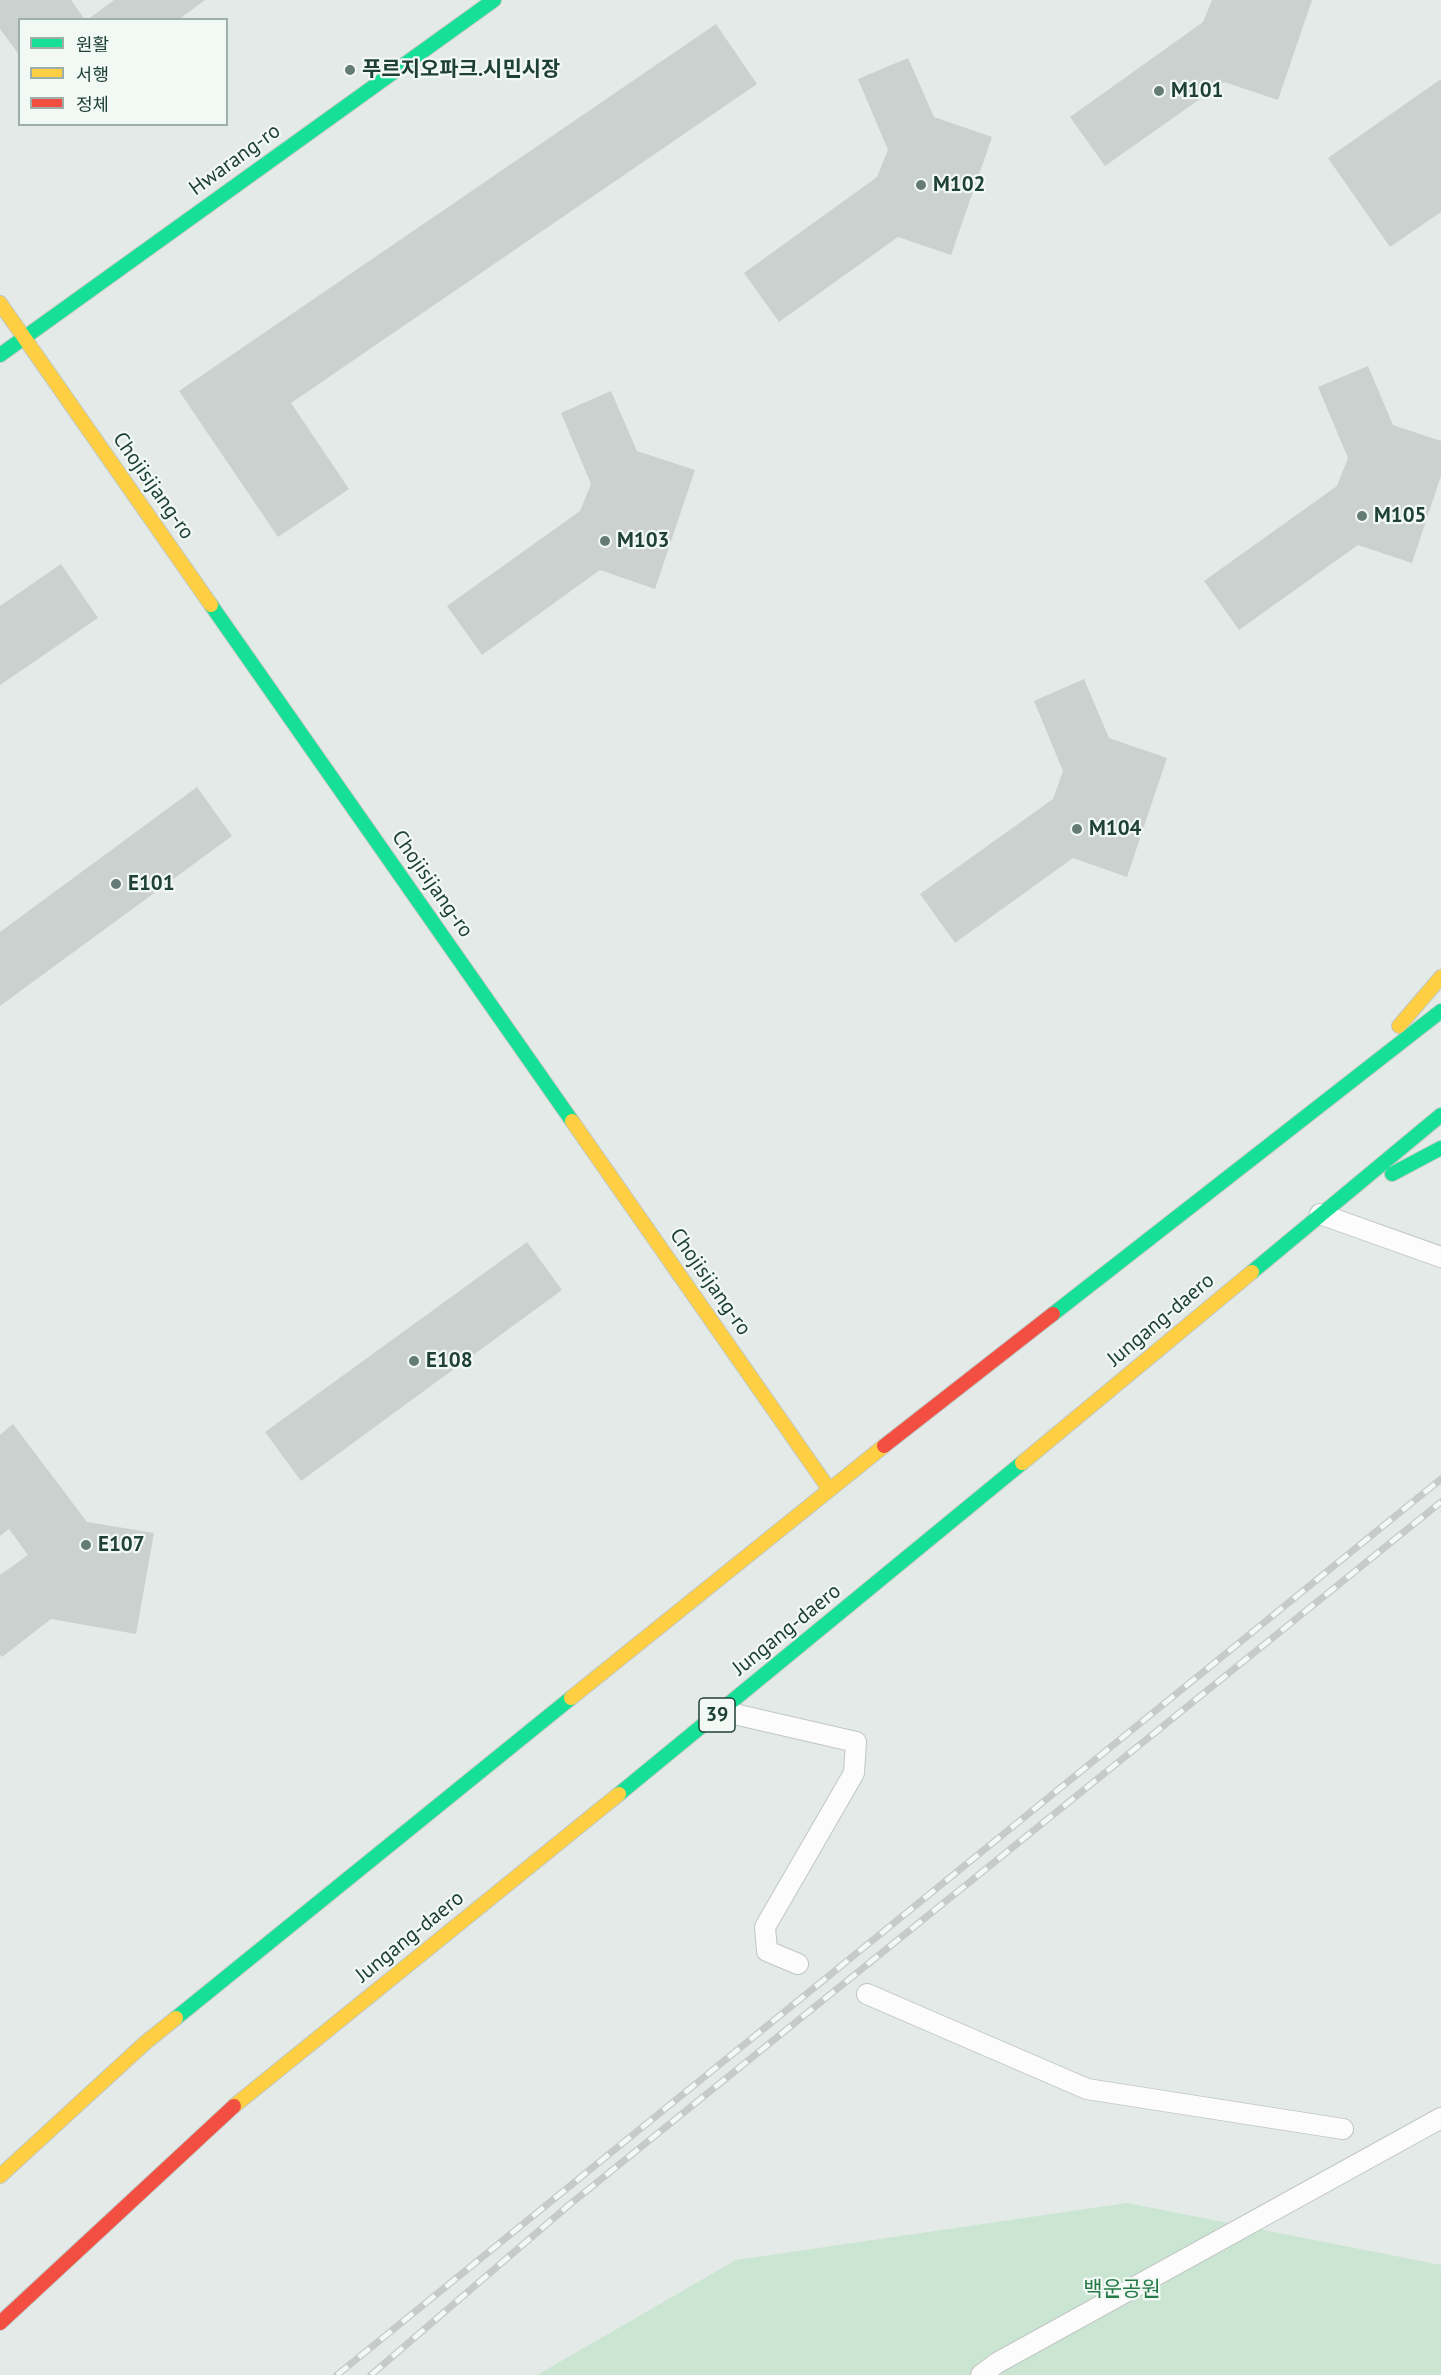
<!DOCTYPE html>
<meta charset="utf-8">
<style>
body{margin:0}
#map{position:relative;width:1441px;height:2375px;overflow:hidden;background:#e4eae7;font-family:"PT Sans","Noto Sans KR",sans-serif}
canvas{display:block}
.legend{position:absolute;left:18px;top:18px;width:210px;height:108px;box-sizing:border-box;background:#f2f9f5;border:2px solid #9eafa9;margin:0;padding:8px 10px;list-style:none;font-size:18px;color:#1f4037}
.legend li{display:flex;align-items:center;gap:12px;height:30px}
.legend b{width:30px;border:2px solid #9eafa9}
</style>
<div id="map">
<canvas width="1441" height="2375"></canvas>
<ul class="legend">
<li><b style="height:8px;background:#16e098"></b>원활</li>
<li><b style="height:8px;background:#ffcf43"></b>서행</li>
<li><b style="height:8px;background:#f24e42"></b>정체</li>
</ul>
</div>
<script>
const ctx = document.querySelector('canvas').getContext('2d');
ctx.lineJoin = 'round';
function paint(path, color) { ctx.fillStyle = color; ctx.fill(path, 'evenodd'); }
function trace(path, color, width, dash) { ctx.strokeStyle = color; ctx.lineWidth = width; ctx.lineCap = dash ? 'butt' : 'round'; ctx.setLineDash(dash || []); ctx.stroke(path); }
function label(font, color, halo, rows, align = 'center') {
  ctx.font = font + ' "PT Sans","Noto Sans KR",sans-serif'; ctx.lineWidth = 4.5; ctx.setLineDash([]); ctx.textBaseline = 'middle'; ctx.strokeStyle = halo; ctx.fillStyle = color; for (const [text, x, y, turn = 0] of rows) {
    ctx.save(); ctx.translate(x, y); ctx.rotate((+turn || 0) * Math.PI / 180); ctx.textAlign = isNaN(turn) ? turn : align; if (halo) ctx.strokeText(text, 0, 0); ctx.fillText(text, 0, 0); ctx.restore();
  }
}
const green = new Path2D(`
 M1127 2203 1441 2265V2375H537L736 2260Z`);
const building = new Path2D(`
 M0 0H71L85 20H20V56L0 29Z
 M114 0H205L178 20H87Z
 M1212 0H1312L1278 100 1224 82 1105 166 1070 117 1203 22Z
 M716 24 757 84 291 403 349 489 278 537 179 391Z
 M908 58 934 117 992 137 951 255 898 237 779 322 744 273 877 177 888 150 858 79Z
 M1441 79V212L1390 247 1328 158Z
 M1368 366 1393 425 1441 441V476L1412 563 1358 545 1239 630 1204 581 1337 486 1348 458 1318 387Z
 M611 391 637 451 695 470 655 589 600 570 482 655 447 606 580 511 591 484 561 413Z
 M61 564 98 618 0 685V606Z
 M1084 679 1109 738 1167 758 1127 877 1073 858 955 943 920 894 1053 799 1063 771 1034 701Z
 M197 787 232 836 0 1006V932Z
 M527 1242 562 1290 301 1481 265 1432Z
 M13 1424 87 1522 154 1533 136 1634 51 1619 2 1657 0 1655V1575L28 1555 9 1529 0 1536V1435Z`);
const lane = new Path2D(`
 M1320 1214 1441 1257
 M721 1711 856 1742 854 1773 765 1927 767 1951 798 1964
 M867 1994 1087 2089 1343 2129
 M981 2375 997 2363 1441 2118`);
const fast = new Path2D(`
 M0 355 494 0
 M211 605 572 1121
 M1392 1174 1441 1148
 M1252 1272 1441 1115
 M1053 1314 1441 1011
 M619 1794 1022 1463
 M176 2018 571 1698`);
const slow = new Path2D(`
 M0 303 211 605
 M1399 1026 1441 977
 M572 1121 829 1489
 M1022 1463 1252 1272
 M571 1698 884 1446
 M234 2106 619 1794
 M0 2176 145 2043 176 2018`);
const jam = new Path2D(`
 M884 1446 1053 1314
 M0 2323 234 2106`);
const rail = new Path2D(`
 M337 2375 1441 1479
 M371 2375 569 2205 1441 1502`);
const markers = [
 [350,70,6,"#647c75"],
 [1159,91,6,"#647c75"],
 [921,185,6,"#647c75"],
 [1362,516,6,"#647c75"],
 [605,541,6,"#647c75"],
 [1077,829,6,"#647c75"],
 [116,884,6,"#647c75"],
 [414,1361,6,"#647c75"],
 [86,1545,6,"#647c75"]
];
const shields = [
 [717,1715,36]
];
const shieldNames = [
 ["39",717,1715]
];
const poiNames = [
 ["푸르지오파크.시민시장",362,70],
 ["M101",1171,91],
 ["M102",933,185],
 ["M105",1374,516],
 ["M103",617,541],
 ["M104",1089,829],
 ["E101",128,884],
 ["E108",426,1361],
 ["E107",98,1545]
];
const streetNames = [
 ["Hwarang-ro",235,160,-36],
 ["Chojisijang-ro",153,486,55],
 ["Chojisijang-ro",432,884,55],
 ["Chojisijang-ro",710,1282,55],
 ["Jungang-daero",1161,1320,-40],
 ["Jungang-daero",787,1630,-39],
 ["Jungang-daero",410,1937,-39]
];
const parkNames = [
 ["백운공원",1122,2290]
];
paint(green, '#cbe5d3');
paint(building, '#cad1cf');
trace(lane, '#c1c7c4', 22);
trace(fast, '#bfc8c4', 16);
trace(slow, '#bfc8c4', 16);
trace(jam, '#bfc8c4', 16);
trace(lane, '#fbfcfb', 20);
trace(fast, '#16e098', 14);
trace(slow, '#ffcf43', 14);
trace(jam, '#f24e42', 14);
trace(rail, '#c6cbca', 7);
trace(rail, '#f2f9f5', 4.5, [14]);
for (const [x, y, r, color] of markers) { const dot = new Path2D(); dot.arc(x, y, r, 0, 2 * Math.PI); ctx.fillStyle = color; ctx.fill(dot); trace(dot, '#f2f9f5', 2); }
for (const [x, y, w] of shields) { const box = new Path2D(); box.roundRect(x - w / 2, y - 17, w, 34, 4.5); ctx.fillStyle = '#f2f9f5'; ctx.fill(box); trace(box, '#1f4037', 1.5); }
label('bold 20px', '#1f4037', null, shieldNames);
label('bold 21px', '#1f4037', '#f2f9f5', poiNames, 'left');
label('21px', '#1f4037', '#f2f9f5', streetNames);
label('21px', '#257b47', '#f2f9f5', parkNames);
</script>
